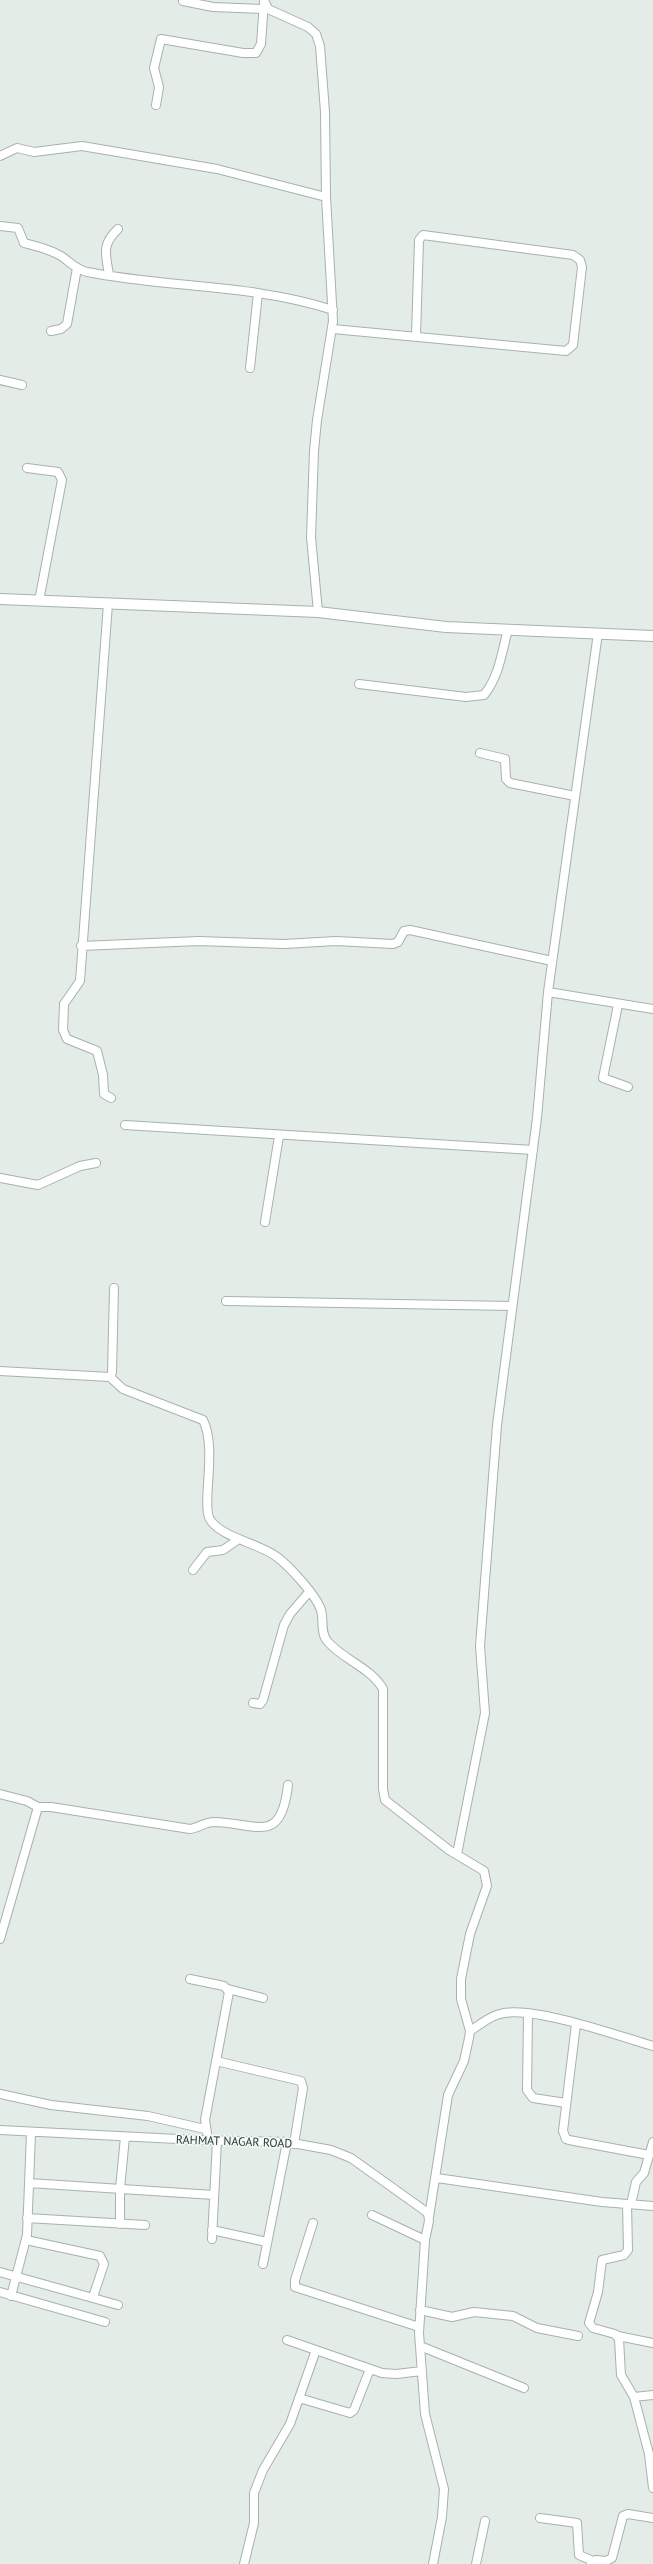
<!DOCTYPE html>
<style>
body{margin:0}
canvas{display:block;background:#e3ece7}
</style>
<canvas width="653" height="2564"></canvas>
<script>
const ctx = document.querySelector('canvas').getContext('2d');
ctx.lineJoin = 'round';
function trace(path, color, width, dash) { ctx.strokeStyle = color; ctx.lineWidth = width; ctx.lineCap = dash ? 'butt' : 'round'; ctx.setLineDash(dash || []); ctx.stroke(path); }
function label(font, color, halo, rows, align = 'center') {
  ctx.font = font + ' "PT Sans",sans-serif'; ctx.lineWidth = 3.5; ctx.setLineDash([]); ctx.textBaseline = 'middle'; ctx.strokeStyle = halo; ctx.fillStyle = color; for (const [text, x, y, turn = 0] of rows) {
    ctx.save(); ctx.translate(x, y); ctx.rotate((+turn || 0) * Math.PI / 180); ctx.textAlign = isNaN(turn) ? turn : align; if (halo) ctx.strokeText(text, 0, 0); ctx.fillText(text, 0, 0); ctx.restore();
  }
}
const minor = new Path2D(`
 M264 0 268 9 308 27 316 34 320 46 325 112 326 197 333 321 317 420 314 451 311 537 318 612
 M183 1 213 7 263 9
 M156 105 159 87 154 68 161 39 243 53H256L261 44 264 2
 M0 156 17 148 34 152 82 146 217 169 326 197
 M0 226 18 228 24 243C36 246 50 249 61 256 70 262 75 269 87 272 168 288 253 284 333 310
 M109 275C106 254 101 245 118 229
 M333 329 566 351 573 345 582 267 580 260 573 255 423 235 419 240 416 336
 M51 331 61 329 67 324 77 268
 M250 368 258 293
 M0 380 22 385
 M27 468 58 472 62 480 39 601
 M108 604 80 981 64 1004 63 1030 67 1039 97 1051 103 1075 104 1094 111 1098
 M359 684 466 697 484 695C499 677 502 652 508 629
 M480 753 505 759 506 779 510 783 575 796
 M81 946 199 941 284 944 336 941 393 944 398 942 404 931 410 930 552 961
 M548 992 653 1009
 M618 1005 603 1078 628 1087
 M125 1125 533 1150
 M0 1178 38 1185 80 1166 96 1163
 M265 1222 279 1136
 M226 1301 512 1306
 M0 1371 110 1377 112 1373 114 1288
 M110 1377 123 1389 203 1420C218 1449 200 1508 211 1521 225 1539 259 1543 277 1557 290 1567 316 1595 321 1610 324 1620 320 1634 328 1642 344 1660 371 1668 383 1689V1789L385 1800 449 1850 484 1871 487 1886 470 1934 461 1979V1999L470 2031 469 2038 464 2061 448 2095 429 2217
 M193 1570 207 1552 223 1550 239 1539
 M253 1703 260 1704 263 1700 284 1625 290 1614 309 1592
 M0 1794 27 1801 38 1807
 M457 1854 485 1713 480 1646 497 1425 537 1118 548 992 598 633
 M0 1939 38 1807H51L190 1829C198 1828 205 1822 214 1822 257 1823 281 1846 288 1785
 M190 1979 224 1986 229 1992 205 2120 207 2133
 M228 1989 263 1998
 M528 2014 527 2090 533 2098 566 2103
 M576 2024 563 2131 566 2139 569 2140 649 2155
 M470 2031C481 2024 491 2015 504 2013 537 2007 619 2036 653 2046
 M216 2061 301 2081 303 2088 294 2144
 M0 2094 51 2105 148 2116 205 2129
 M0 2130 197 2140 287 2142 331 2150 351 2158 428 2213 429 2221 425 2240 419 2333 425 2414 444 2489 442 2517 433 2564
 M437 2178 602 2202 653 2206
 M29 2183 214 2195
 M627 2204 628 2250 624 2255 602 2260 598 2292 589 2323 593 2328 615 2334 619 2339 621 2375 634 2397 649 2454 653 2488
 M631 2204 636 2182 644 2173 653 2142
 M372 2215 425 2240
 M27 2218 145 2225
 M313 2223 295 2280V2287L419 2327
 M120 2224V2189L125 2137
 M212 2230 267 2242
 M212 2239 217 2141
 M26 2240 100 2256 104 2264 93 2297
 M263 2264 287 2142
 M0 2272 118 2305
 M0 2292 105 2322
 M11 2296 27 2235 31 2133
 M420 2310 452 2317 474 2312 513 2316 537 2328 578 2336
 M618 2336 653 2343
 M287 2340 382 2373 396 2374 422 2371
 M420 2346 524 2388
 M634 2397 653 2395
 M299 2398 350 2413 354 2410 370 2369
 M540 2518 577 2523 579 2555 593 2561
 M244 2564 254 2523V2493L263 2470 290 2424 316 2350
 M476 2564 485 2521
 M591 2564 596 2560 606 2561 612 2558 623 2516 628 2514 653 2518`);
const tertiary = new Path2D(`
 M0 599 318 612 446 627 653 636`);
const streetNames = [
 ["RAHMAT NAGAR ROAD",234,2142,2]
];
trace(minor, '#a6b3ad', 10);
trace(tertiary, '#a6b3ad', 12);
trace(minor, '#fff', 8);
trace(tertiary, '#fff', 10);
label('12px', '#253b33', '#f4f8f6', streetNames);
</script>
